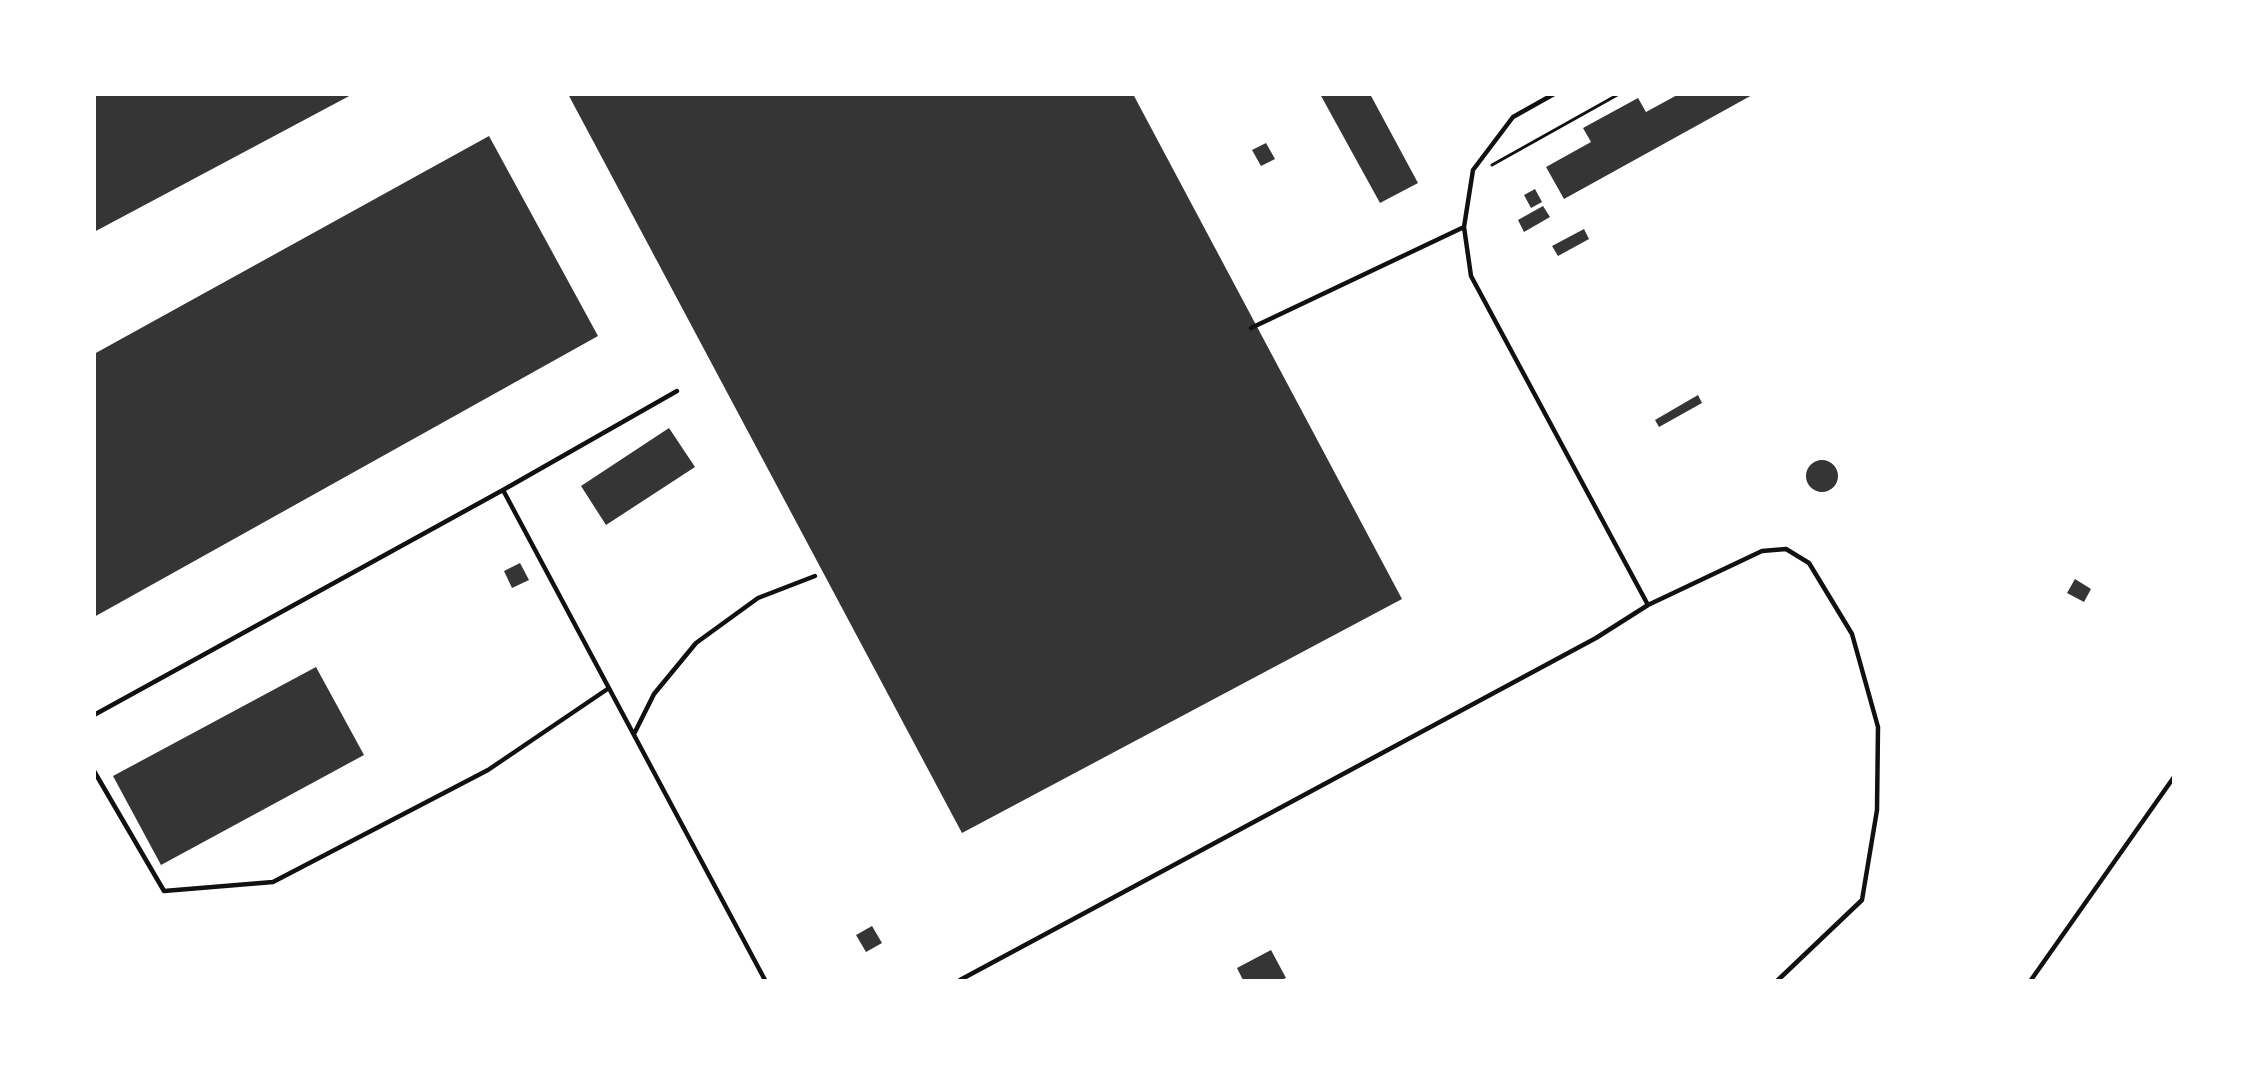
<!DOCTYPE html>
<style>
body{margin:0}
#map{position:relative;width:2268px;height:1075px;overflow:hidden;background:#fff;font-family:"PT Sans Narrow",sans-serif}
canvas{display:block}
.frame{position:absolute;inset:0;border:96px solid #fff;pointer-events:none}
</style>
<div id="map">
<canvas width="2268" height="1075"></canvas>
<div class="frame"></div>
</div>
<script>
const ctx = document.querySelector('canvas').getContext('2d');
ctx.lineJoin = 'round';
function paint(path, color) { ctx.fillStyle = color; ctx.fill(path, 'evenodd'); }
function trace(path, color, width, dash) { ctx.strokeStyle = color; ctx.lineWidth = width; ctx.lineCap = dash ? 'butt' : 'round'; ctx.setLineDash(dash || []); ctx.stroke(path); }
const building = new Path2D(`
 M94 94H353L94 232Z
 M568 94H1133L1402 599 962 833Z
 M1320 94H1370L1418 183 1380 203Z
 M1679 94H1754L1564 199 1546 167 1591 142 1583 128 1638 98 1646 112Z
 M489 136 598 336 94 617V354Z
 M1266 143 1275 159 1261 166 1252 150Z
 M1535 189 1542 202 1531 208 1524 195Z
 M1543 206 1550 217 1524 232 1518 220Z
 M1584 229 1589 239 1558 256 1552 246Z
 M1698 395 1702 403 1659 427 1655 420Z
 M669 428 695 467 606 525 581 486Z
 M1806 476a16 16 0 1 1 32 0a16 16 0 1 1-32 0Z
 M520 563 529 580 512 588 504 571Z
 M2075 579 2091 589 2084 602 2067 593Z
 M316 667 364 755 161 865 113 776Z
 M872 926 882 943 866 952 856 935Z
 M1271 950 1286 978 1281 980H1243L1237 968Z`);
const path = new Path2D(`
 M1492 165 1619 94`);
const service = new Path2D(`
 M1554 94 1513 117 1473 170 1464 227 1471 276 1648 605
 M1251 328 1464 227
 M503 490 765 980
 M94 715 503 490 677 391
 M634 734 654 694 696 643 758 598 815 576
 M94 771 164 891 273 882 488 770 609 688
 M960 980 1596 638 1648 605 1762 551 1786 549 1809 563 1852 634 1878 727 1877 810 1862 900 1778 980
 M2031 980 2174 777`);
paint(building, '#353535');
trace(path, '#111', 3);
trace(service, '#111', 4.5);
</script>
